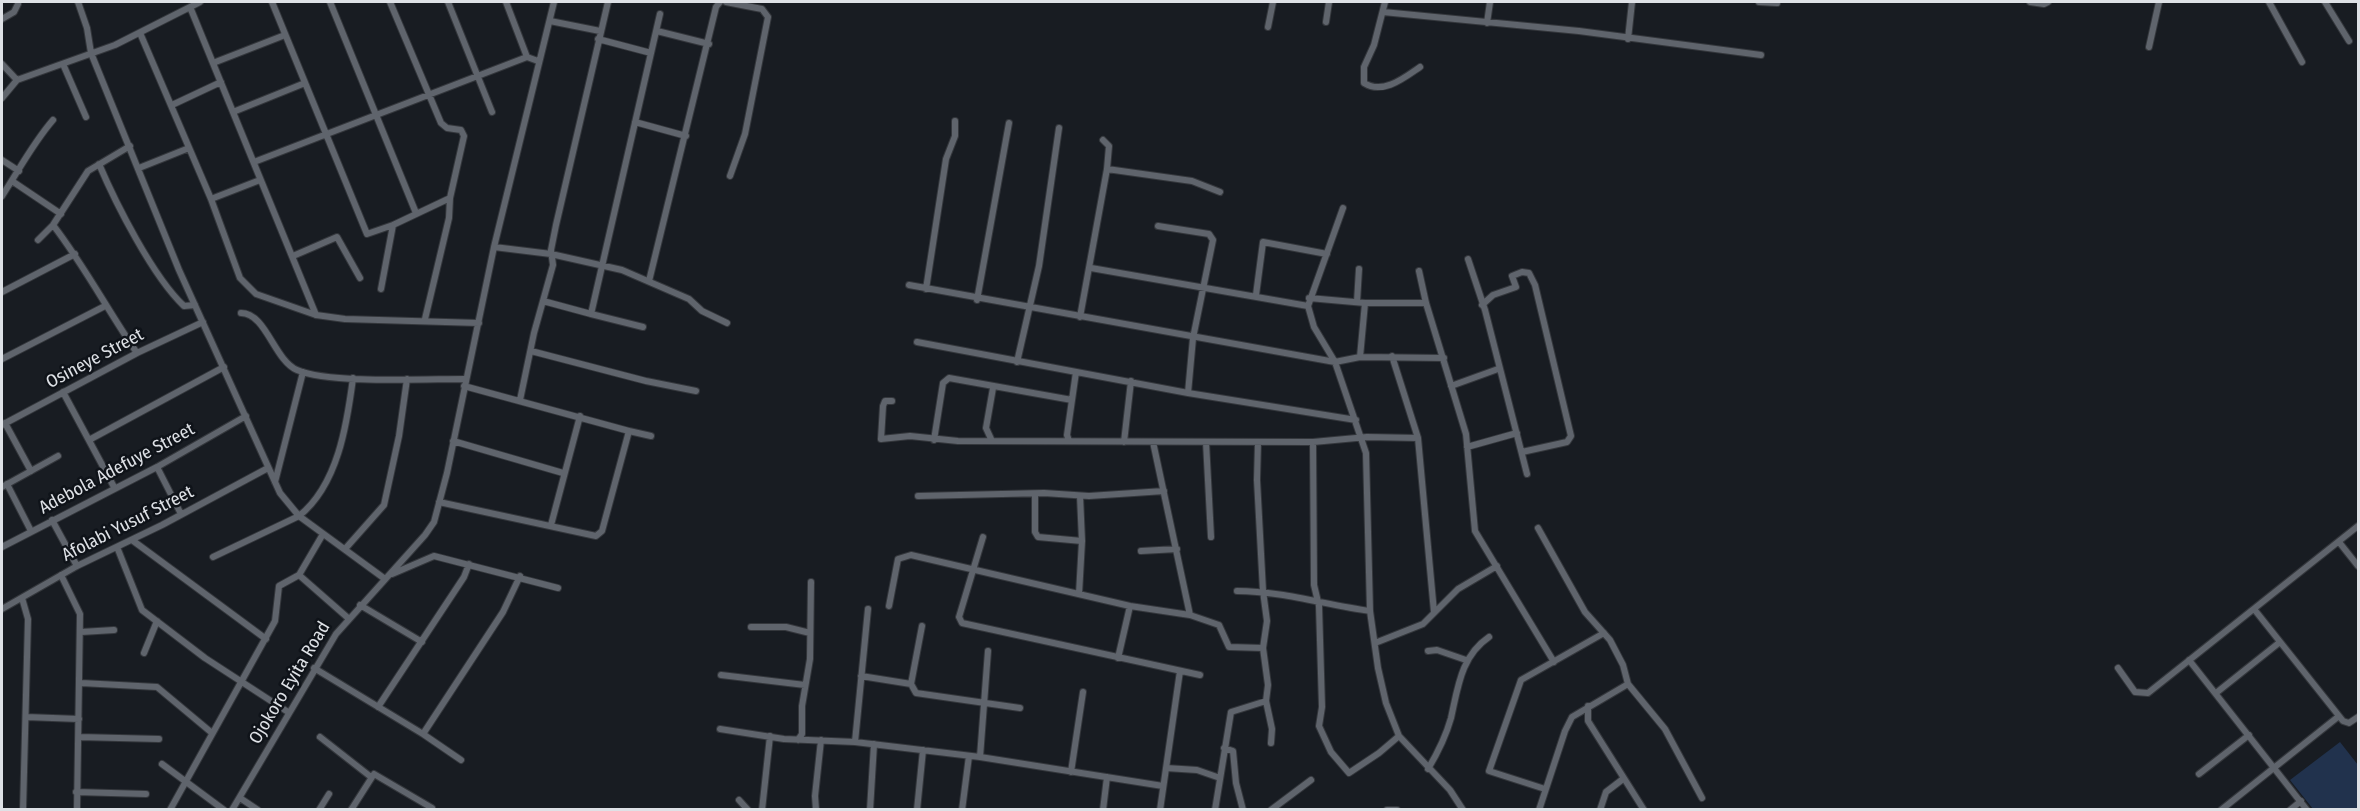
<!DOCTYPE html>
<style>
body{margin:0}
#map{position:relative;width:2360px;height:811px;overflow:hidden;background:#181c22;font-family:"Fira Sans Condensed",sans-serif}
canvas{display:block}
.frame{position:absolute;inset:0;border:3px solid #dee1e6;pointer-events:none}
</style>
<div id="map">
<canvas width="2360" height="811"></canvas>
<div class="frame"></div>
</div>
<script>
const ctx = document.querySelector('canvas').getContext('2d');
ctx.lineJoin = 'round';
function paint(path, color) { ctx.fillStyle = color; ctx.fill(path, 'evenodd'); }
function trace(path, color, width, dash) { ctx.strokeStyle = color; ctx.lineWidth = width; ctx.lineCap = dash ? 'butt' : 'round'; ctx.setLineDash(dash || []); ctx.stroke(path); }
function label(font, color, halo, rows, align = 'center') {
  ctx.font = font + ' "Fira Sans Condensed",sans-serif'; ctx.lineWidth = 5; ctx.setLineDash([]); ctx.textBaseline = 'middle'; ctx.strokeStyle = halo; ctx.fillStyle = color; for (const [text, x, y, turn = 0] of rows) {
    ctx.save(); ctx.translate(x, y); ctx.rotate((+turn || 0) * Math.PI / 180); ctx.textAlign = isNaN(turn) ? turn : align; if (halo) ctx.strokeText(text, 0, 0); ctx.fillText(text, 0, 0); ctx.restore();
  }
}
const green = new Path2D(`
 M2340 742 2358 765V809H2313L2290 780Z`);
const minor = new Path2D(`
 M78 2 87 28 91 53 179 270 280 493 299 516 385 579
 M272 2 367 234 393 225 450 198 464 136 461 130 447 128 441 123 390 2
 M330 2 416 213
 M448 2 492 112
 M506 2 527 57
 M726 2 762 9 768 17 745 134 730 176
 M1385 2 1374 45 1364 67V83C1383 95 1404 78 1420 67
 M1759 2 1777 3
 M2030 2 2044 4 2048 2
 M2269 2 2302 62
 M2325 2 2349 41
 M190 7 316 315
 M1383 12 1579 31 1761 55
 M2 19 14 12 18 4
 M550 21 600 31
 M1326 22 1329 2
 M1487 23 1490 2
 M1268 27 1273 2
 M657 31 709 44
 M140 33 211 199 240 278 256 294 316 315 345 319 479 323
 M598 39 651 53
 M1628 39 1632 2
 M2149 47 2159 2
 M213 63 285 35
 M2 64 17 80
 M63 64 86 117
 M2 98 17 80 115 45 200 2
 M172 105 221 82
 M233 112 305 83
 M635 122 686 136
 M2 160 19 171
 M254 162 527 57 538 61
 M99 164C116 204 153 277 184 306L195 305
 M139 168 189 148
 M1107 169 1192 181 1220 192
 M12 181 61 214
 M2 196C19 170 33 143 53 120
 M211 199 260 180
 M1343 208 1308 306 1314 327 1335 362 1366 453 1370 611 1378 668 1386 703 1399 736 1450 790 1463 810
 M53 225C84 265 108 311 137 353
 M1158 226 1209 234 1213 240 1193 338 1188 393
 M38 240 53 225 88 171 130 146
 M494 247 551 254 622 270 689 299 702 311 727 323
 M293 256 337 237 360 278
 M1468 259 1485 310 1527 474
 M1091 268 1308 306
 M1419 271 1426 303 1466 434 1475 531 1554 662
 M649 281 716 7 720 2
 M909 285 1335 362 1360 357 1444 358
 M381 289 393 225
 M926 289 946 159 955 136V121
 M2 292 75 254
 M1256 295 1263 242 1327 254
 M1309 298 1365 303H1426
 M977 300 1009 123
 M543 301 591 314
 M1357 302 1359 269
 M1482 305 1493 295 1516 287 1512 276 1522 272 1529 273 1535 285 1571 436 1567 442 1522 452
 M241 313C266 313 274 360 297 370 329 384 426 379 464 379
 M1080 317 1107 169 1109 146 1103 140
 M425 319 449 218 450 198
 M643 327 591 314 660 14
 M917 342 1188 393 1356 420
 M531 351 646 381 696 391
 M1392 356 1418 438 1434 612
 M1360 357 1365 303
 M2 359 105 306
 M1017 362 1039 266 1059 128
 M1451 386 1498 369
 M63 392 114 487
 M520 400 534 333 553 265 551 250 556 225 608 2
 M892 401H885L883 406 881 439 910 436 958 441 1313 442 1367 437 1418 438
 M5 423 31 471
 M2 425 137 353 203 322
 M629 431 651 436
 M89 440 224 367
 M934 440 943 383 949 378 1072 400
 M453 441 563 473
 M992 441 986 428 993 388
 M1069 441 1067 435 1076 372
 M1124 442 1131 381
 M1153 442 1190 615
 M1206 442 1211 537
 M1258 442 1257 480 1263 591 1267 621 1263 648 1268 685 1266 701 1272 729 1271 743
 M1313 442 1314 585 1319 606 1322 707 1319 726 1331 752 1349 773 1379 753 1399 736
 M1467 447 1517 433
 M157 467 181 514
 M275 482 303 372
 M7 484 31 531
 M2 487 58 456
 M1035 494V532L1038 537 1082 541
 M918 496 1044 493 1089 496 1164 491
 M439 502 596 536 602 531 629 431 464 386
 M52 520 77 566
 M551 525 580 416
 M1538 528 1585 612 1610 640 1623 665 1628 684 1665 729 1702 798
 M323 534 299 575 348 618
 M983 537 959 617 962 623 1200 675
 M132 540 266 639
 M2339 542 2358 566
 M2 547 157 467 246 416
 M117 547 142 610 205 658 288 712
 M345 549 384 505 399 436 407 379
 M1141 551 1177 549
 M213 557 299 516C338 485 347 424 353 378
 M392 574 434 556 558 588
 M61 575 80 614 77 810
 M1237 591C1281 591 1326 605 1370 611
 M1079 594 1082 541 1080 496
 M22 598 28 619 23 810
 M360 605 422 642
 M889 606 898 559 911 555 1130 606 1190 615 1219 625 1229 647 1263 648
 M2 609 77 566 162 525 268 468
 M2254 609 2343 721 2349 723 2358 717
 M751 627H786L810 633
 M81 632 114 630
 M1375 643 1423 624 1458 589 1497 566
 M1428 651 1437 650 1466 660
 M144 653 157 621
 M1118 658 1130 606
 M2189 660 2307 810
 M314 668 423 734 461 760
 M2118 668 2135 692 2148 693 2358 526
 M721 675 805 685
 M861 676 911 684 916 693 1020 708
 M81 683 157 687 212 733
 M911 684 922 626
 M2216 693 2280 642
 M1588 706V721L1644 810
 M378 707 464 577 469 564
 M26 717 79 719
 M720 729 784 739 855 742 980 757 1163 786
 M423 734 503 612 520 576
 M79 737 159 739
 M320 737 371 777
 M798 740 802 734V706L810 659 811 582
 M855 742 868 609
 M1224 748 1233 751 1236 783 1243 810
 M980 757 988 651
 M162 764 224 810
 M1166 768 1197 770 1220 778
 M1428 769C1437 754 1446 736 1451 718 1458 687 1461 656 1489 637
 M1071 772 1083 692
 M2199 774 2249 735
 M1545 789 1489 771 1521 680 1604 633
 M76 792 146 794
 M240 798 258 810
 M739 800 748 810
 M170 810 275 621 279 586 299 575
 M232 810 336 634 425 535 434 522 447 473 494 247 554 2
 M319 810 329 794
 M351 810 374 774 432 808
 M762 810 770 736
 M816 810 815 796 821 740
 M870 810 874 744
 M917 810 923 750
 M962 810 969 756
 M1103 810 1107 777
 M1160 810 1180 671
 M1215 810 1231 712 1266 701
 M1271 810 1311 780
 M1387 810H1397
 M1539 810 1565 731 1572 717 1628 684
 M1600 810 1606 792 1623 779
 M2221 810 2339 716
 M2290 810 2301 801`);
const streetNames = [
 ["Osineye Street",95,359,-28],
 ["Adebola Adefuye Street",117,469,-28],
 ["Afolabi Yusuf Street",128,524,-27],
 ["Ojokoro Eyita Road",290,683,-59]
];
paint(green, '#21324d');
trace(minor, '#34373c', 8);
trace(minor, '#5f646c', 6);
label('18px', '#dee1e6', '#0f1319', streetNames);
</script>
